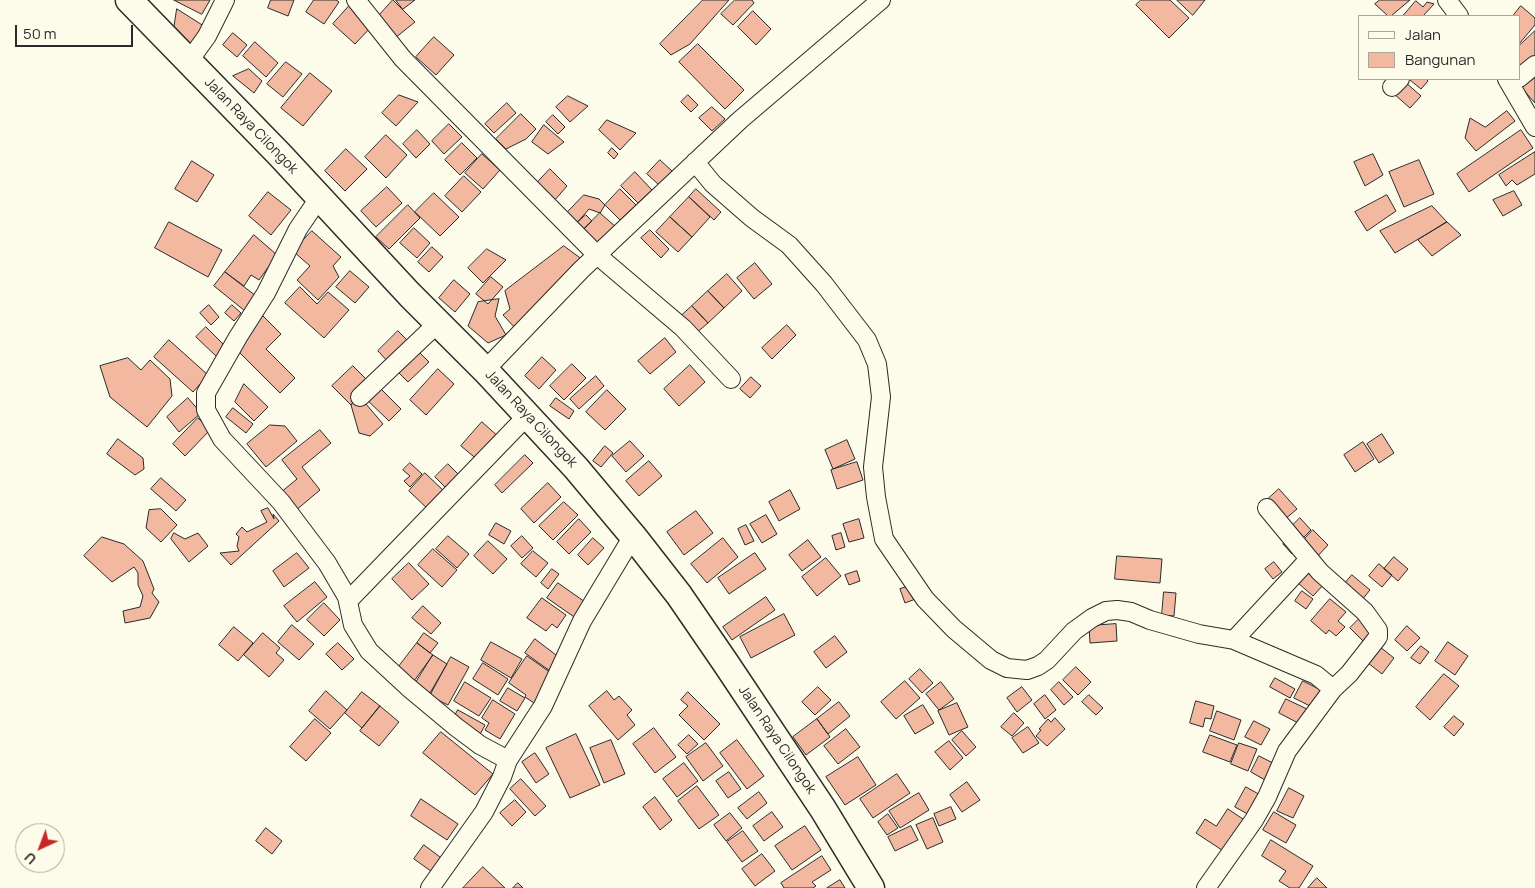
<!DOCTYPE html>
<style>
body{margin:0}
#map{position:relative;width:1535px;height:888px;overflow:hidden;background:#fdfbea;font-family:Manrope,sans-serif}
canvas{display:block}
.legend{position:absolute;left:1358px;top:15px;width:162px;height:65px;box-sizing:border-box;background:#fdfbea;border:1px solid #a9a89e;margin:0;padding:6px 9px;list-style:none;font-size:15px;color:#2b2b2b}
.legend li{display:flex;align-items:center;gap:10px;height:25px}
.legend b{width:25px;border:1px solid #a9a89e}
.north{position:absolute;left:15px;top:823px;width:50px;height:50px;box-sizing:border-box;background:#fdfbea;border:1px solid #a9a89e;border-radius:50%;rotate:223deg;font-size:14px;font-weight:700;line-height:20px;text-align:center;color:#2b2b2b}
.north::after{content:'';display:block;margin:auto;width:18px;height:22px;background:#c62828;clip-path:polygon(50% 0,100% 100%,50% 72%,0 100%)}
.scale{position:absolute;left:15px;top:25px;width:118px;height:22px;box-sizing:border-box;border:2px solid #2b2b2b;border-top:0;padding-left:6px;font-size:15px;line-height:18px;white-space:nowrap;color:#2b2b2b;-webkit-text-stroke:4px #fdfbea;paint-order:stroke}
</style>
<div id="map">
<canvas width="1535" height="888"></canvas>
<ul class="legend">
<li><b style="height:6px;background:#fdfbea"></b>Jalan</li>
<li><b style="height:14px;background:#f2b8a0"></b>Bangunan</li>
</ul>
<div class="north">U</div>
<div class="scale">50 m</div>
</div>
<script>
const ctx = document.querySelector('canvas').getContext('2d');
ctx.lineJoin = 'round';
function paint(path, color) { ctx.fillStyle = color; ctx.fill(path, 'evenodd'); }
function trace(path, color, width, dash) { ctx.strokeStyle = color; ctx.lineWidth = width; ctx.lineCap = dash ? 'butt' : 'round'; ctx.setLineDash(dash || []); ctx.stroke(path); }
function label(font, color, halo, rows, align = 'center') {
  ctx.font = font + ' Manrope,sans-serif'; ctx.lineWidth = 4; ctx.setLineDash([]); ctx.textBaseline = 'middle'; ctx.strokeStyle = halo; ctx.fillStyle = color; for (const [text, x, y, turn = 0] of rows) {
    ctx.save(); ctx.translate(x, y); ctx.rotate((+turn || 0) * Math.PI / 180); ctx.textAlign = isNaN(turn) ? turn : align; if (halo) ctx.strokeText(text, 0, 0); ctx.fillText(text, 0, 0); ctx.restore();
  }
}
const building = new Path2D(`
 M174 0H210L202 14Z
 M271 0H294L288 16 268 8Z
 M314 0H336L339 2 324 24 306 12Z
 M393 0 415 22 395 38 376 19Z
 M396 0H415L403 9Z
 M703 0H729L690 44 671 55 660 44Z
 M735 0H752L754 3 733 25 721 14Z
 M1141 0H1170L1189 18 1169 38 1136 5Z
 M1177 0H1205L1193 15Z
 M1380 0H1410L1391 16H1388L1375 4Z
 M1416 1 1423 7 1427 2 1434 4 1423 16H1403Z
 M350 5 372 26 355 44 333 24Z
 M1521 6 1535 18V25L1519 44V16H1513Z
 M177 9 207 28 187 48 173 35Z
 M753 11 771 29 756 45 738 27Z
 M1535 31V60L1519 68V46Z
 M233 33 247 45 237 57 223 45Z
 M434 37 454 55 436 75 416 57Z
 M255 42 278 63 266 77 243 56Z
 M698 44 744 90 725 109 679 62Z
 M286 62 302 74 283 97 267 84Z
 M249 69 262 81 254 93 233 76Z
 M310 73 332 91 303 126 281 108Z
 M1535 73V103L1520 86Z
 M1411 79H1426L1428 81 1421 89 1410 80Z
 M1405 82 1421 96 1410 108 1394 94Z
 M399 95 418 102 396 126 382 113Z
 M688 95 698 105 691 112 681 102Z
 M568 96 588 106 570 122 556 107Z
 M507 103 516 113 494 133 485 124Z
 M712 107 725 119 712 131 699 118Z
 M1507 111 1515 121 1476 151 1465 138 1470 118 1485 127Z
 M521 114 536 129 526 139 506 149 496 139Z
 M553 115 565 127 558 134 546 122Z
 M607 120 636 133 620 150 599 130Z
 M449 124 462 137 444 154 432 141Z
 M544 125 564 142 548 154 532 142Z
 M417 130 430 144 416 158 403 144Z
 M1521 130 1533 148 1469 192 1457 174Z
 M386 135 407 155 386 178 365 157Z
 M462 143 477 158 460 175 445 160Z
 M612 148 618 154 614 159 608 153Z
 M346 149 367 169 345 191 325 171Z
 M1535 152V174L1517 185 1512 180 1506 186 1499 175Z
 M482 154 500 170 483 189 465 173Z
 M1373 154 1383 175 1365 186 1354 162Z
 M660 160 672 171 659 185 647 174Z
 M1419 160 1434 194 1404 207 1389 172Z
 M192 161 214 175 197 202 175 189Z
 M550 169 567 186 554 201 536 184Z
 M635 172 652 190 638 203 621 186Z
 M464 176 481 192 462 212 445 196Z
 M387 187 402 203 376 227 361 211Z
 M620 189 636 205 620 220 605 205Z
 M696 189 721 212 714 220 689 197Z
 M1514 191 1522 205 1503 216 1493 200Z
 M268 192 291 210 271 235 249 216Z
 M434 193 459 217 440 236 415 212Z
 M584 195 599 199 605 205 600 213 589 209 575 225 565 215Z
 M1387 195 1396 211 1367 231 1355 212Z
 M689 197 710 217 692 237 670 217Z
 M408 205 420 218 389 249 376 237Z
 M1432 206 1447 222 1395 253 1380 231Z
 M600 213 617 228 597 249 580 233Z
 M586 215 592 221 580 233 571 228Z
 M670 217 692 237 678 252 656 232Z
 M169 222 222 250 208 277 155 248Z
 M1447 222 1461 235 1432 256 1418 240Z
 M414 228 430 243 417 258 400 243Z
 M650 230 669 249 661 258 641 238Z
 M312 231 341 257 333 266 339 277 318 300 297 280 310 266 293 251Z
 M254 235 277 255 259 280 251 275 244 286 225 272Z
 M564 246 583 260 517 330 503 315 510 309 505 291Z
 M432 247 443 257 429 272 418 262Z
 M487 249 506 260 483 283 468 268Z
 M755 263 772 284 754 299 737 278Z
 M350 271 369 287 355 303 336 287Z
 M225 272 256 296 245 311 214 286Z
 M727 274 742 291 724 308 708 291Z
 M491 277 503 287 488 304 476 294Z
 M454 280 470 294 455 312 439 298Z
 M300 287 317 304 328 292 349 310 324 338 285 303Z
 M708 291 724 308 708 323 692 306Z
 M499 299 495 316 506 335 488 343 468 326 478 302Z
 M209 305 219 317 211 325 200 313Z
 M232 305 241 313 234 321 225 313Z
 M692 306 708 323 695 334 680 317Z
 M263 316 281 334 266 349 295 378 280 393 233 346Z
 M787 325 796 335 772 359 762 348Z
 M206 327 223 344 217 357 196 337Z
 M398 331 412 345 391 365 378 351Z
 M665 338 676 352 650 374 638 361Z
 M169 340 208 375 193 392 154 357Z
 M416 349 429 362 408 382 395 369Z
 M542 357 556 370 539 389 525 376Z
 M128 358 141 370 150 360 170 379 172 396 147 427 110 397 100 366Z
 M572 364 586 378 564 400 550 386Z
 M690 365 705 382 679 406 664 389Z
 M353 366 371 384 351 405 332 386Z
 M438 369 454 384 426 415 410 400Z
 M596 376 604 386 579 409 570 399Z
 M751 377 761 386 750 398 740 389Z
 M244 384 268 407 254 421 235 402Z
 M376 384 401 409 389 421 364 397Z
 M607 390 626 409 605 430 586 412Z
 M360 397 383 424 370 436 359 433 351 405Z
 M188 398 201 413 179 432 167 417Z
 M556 398 574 411 569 419 550 406Z
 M233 408 253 424 246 433 226 417Z
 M198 418 210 430 185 456 173 444Z
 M482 422 500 438 479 461 461 446Z
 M270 425 285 426 297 441 266 467 247 444Z
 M320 430 331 443 302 467 320 490 295 511 280 493 297 479 282 460Z
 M1382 434 1394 453 1379 463 1367 444Z
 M118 439 143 458 144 469 135 475 107 454Z
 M847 440 855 459 833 469 825 450Z
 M630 441 644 456 626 472 612 456Z
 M1363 442 1374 459 1355 472 1344 455Z
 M605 446 613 453 601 467 593 461Z
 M525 455 533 463 502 493 495 485Z
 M649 461 662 476 639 496 626 481Z
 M857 462 863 480 837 489 831 470Z
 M410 463 422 474 410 487 404 481 410 476 403 470Z
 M448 464 464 480 451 493 435 477Z
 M425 473 448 495 431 512 409 491Z
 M161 478 186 500 176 511 151 489Z
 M548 483 561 497 534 523 521 509Z
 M1279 489 1297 509 1284 520 1267 500Z
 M790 490 800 509 779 521 769 502Z
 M564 502 578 515 553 540 539 526Z
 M268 508 274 519 273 514 279 521 231 565 220 553 239 551 237 546 239 537 236 534 242 527 247 532 267 522 261 511Z
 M161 509 177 525 161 542 146 528 149 510Z
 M696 511 713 533 684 555 667 532Z
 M766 515 777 534 762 543 750 524Z
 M1300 518 1311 530 1301 540 1290 528Z
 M579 519 591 532 569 554 557 542Z
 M859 519 864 538 849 542 843 524Z
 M496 523 511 531 504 544 489 535Z
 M746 525 754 541 745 545 738 529Z
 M1313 530 1328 545 1316 558 1301 543Z
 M174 533 185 539 198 533 208 546 189 562 171 539Z
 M841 533 845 547 836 550 832 536Z
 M448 536 469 554 457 568 436 549Z
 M522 536 533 548 522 558 511 546Z
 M102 537 124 544 143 561 154 589 152 593 159 602 150 618 125 623 123 611 140 607 143 596 138 585V573L134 567 112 582 84 556Z
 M593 538 604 548 588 565 578 555Z
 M723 538 738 557 707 583 691 564Z
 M1290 538 1298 548 1292 554 1283 544Z
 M808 540 821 557 802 571 789 555Z
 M488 541 507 559 493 574 474 556Z
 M433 549 457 570 442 587 418 565Z
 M533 551 548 563 536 577 521 564Z
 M297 553 309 568 284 587 273 571Z
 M755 553 766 569 729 594 718 578Z
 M1117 556 1162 559 1160 583 1115 579Z
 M1394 557 1408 569 1398 581 1384 569Z
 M826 558 841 576 817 596 802 577Z
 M1274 562 1282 572 1273 579 1265 569Z
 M409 563 429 584 412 600 392 579Z
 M1379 564 1392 575 1382 587 1369 576Z
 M552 569 559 574 548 589 541 583Z
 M1309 570 1325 583 1313 596 1298 583Z
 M857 571 860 581 849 585 845 575Z
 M1352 575 1370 590 1361 601 1343 586Z
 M315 582 327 597 297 622 284 606Z
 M558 583 588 604 577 619 547 598Z
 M914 585 918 598 905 603 900 589Z
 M1302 591 1313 599 1306 609 1295 601Z
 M1164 592 1176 593 1174 616 1162 615Z
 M766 597 775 610 732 640 723 627Z
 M542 598 566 615 557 628 552 624 546 631 527 618Z
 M1330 599 1346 612 1338 621 1345 627 1336 636 1329 630 1326 634 1311 621Z
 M324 603 340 620 324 636 307 620Z
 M423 606 441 623 431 634 412 618Z
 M784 614 795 635 751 658 740 637Z
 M1360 618 1374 632 1364 642 1350 628Z
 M1116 624 1117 641 1090 643 1089 626Z
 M292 625 314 644 299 660 278 642Z
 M1407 626 1420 638 1407 651 1395 640Z
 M234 627 253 643 238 661 219 645Z
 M263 633 280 648 276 653 284 660 269 677 244 655Z
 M424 633 438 643 430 653 417 643Z
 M835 636 847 652 826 668 814 652Z
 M535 639 560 658 550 671 525 653Z
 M491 642 522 659 511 678 481 660Z
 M1448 642 1468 656 1455 675 1435 661Z
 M338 643 354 659 342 670 326 654Z
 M417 643 433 655 414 681 397 669Z
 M1375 643 1394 658 1382 674 1363 659Z
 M1421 646 1429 652 1420 664 1411 658Z
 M433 655 447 664 430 693 415 684Z
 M527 656 554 675 534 703 525 697 526 695 509 683Z
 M451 657 469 667 448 705 430 696Z
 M483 663 508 679 498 695 473 679Z
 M1076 667 1091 682 1078 695 1063 680Z
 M920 669 933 683 922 693 909 679Z
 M1444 674 1459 686 1430 720 1416 707Z
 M1275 678 1295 689 1290 698 1270 687Z
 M905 681 920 698 896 719 881 702Z
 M1303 681 1321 690 1312 707 1294 698Z
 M465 682 491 698 479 716 454 701Z
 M941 682 954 699 939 710 926 694Z
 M1059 682 1073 697 1064 705 1051 690Z
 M818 687 831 700 815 715 802 702Z
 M1022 687 1032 700 1017 712 1007 698Z
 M508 688 525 698 517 711 500 701Z
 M326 691 347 710 330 729 309 711Z
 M607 691 614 700 619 696 632 710 627 715 635 725 618 740 589 706Z
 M362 692 380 706 362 728 345 713Z
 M688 692 720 724 704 740 679 715 688 706 681 700Z
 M1045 695 1056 710 1045 719 1034 704Z
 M1089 695 1103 708 1096 715 1082 702Z
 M1286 699 1309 710 1302 725 1279 713Z
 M493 700 515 714 500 739 485 730 489 723 482 718Z
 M1196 701 1214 706 1211 719 1205 718 1203 727 1190 723Z
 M839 702 850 716 828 734 817 719Z
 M957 703 968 727 949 735 938 711Z
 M923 705 934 723 915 734 904 716Z
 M380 706 399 722 379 746 360 731Z
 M458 710 485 725 478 738 451 723Z
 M1217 711 1241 720 1234 740 1210 731Z
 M1014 713 1024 723 1012 736 1001 727Z
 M1454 716 1464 724 1454 736 1444 727Z
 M1055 718 1065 729 1047 746 1036 736 1041 730 1039 729 1048 719 1051 722Z
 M315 719 331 733 306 761 290 747Z
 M817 719 830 737 806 755 793 737Z
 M1254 721 1270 729 1261 745 1245 737Z
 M1028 727 1039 743 1023 753 1012 738Z
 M654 728 676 757 655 773 633 744Z
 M846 729 860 747 838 764 824 746Z
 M962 731 976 747 966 756 952 740Z
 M441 732 493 774 475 795 423 753Z
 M576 734 600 785 570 798 546 748Z
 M689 735 698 744 687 754 678 745Z
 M1210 735 1237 745 1230 762 1203 752Z
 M611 740 625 774 604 783 590 748Z
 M737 740 764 776 747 789 720 753Z
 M949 741 963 758 950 770 935 752Z
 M706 743 723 766 703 781 686 757Z
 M1239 743 1257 749 1248 771 1231 764Z
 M535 753 549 774 536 783 522 762Z
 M1259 756 1279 766 1267 776 1265 780 1251 772Z
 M858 757 876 785 845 805 826 777Z
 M684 763 698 781 677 797 663 779Z
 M729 772 741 789 728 798 716 781Z
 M897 774 910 793 873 818 860 799Z
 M521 779 546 806 535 816 510 789Z
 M967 782 980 800 962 812 950 795Z
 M697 786 719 815 699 829 678 801Z
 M1246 787 1264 797 1253 817 1235 807Z
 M1289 788 1304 796 1293 818 1277 811Z
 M759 792 767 803 747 819 738 808Z
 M919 793 929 810 900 828 889 811Z
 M655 797 672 820 660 830 643 807Z
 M421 799 458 824 447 840 411 816Z
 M515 800 526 812 512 826 500 813Z
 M951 807 956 819 939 826 934 814Z
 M1228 809 1249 823 1228 854 1196 833 1205 819 1216 826Z
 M772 812 783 827 764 841 753 826Z
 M1274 812 1296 825 1286 843 1263 830Z
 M730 813 742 828 726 841 714 825Z
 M888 814 898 828 887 835 878 822Z
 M933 818 943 842 927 849 916 825Z
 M805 826 821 850 792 870 775 846Z
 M911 826 918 840 895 851 888 837Z
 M266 828 282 841 272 854 256 841Z
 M743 831 758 851 742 862 727 842Z
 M1271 840 1313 866 1299 888H1290L1279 881 1286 871 1262 856Z
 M424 845 444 860 435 874 414 859Z
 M762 854 775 871 755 886 742 869Z
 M822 856 831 870 812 882 816 886 813 888H784L781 883Z
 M483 867 505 888H463Z
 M1317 878 1327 888H1308Z
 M840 880 845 888H827Z
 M518 883 523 888H513Z`);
const minor = new Path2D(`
 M356 0 403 59 597 255 683 328 731 379
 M1447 0 1459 16
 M189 61 207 36 225 0
 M1519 78 1535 65
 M1507 79 1535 127
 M1392 87 1400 79
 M695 162 713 184 752 218 789 245 824 284 867 340 877 364 881 397 873 467 876 497 884 539 925 599 954 629 991 660 1007 668 1027 670 1038 666 1047 660 1074 631 1092 618 1106 611 1117 610 1131 612 1150 620 1199 634 1234 640 1309 559
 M319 198 298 229 266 293 238 337 206 393V410L222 439 281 502 327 563 347 597 353 625 369 651 408 687 456 727 480 745 508 760
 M485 370 581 270 740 120 881 0
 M360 397 438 323
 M348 601 527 416
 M1234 640 1316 675 1333 689
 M430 888 484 812 502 777 508 760 543 706 582 621 633 536
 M1206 888 1254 820 1267 797 1287 751 1333 689 1349 674 1378 637V630L1365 612 1320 572 1267 508`);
const highway = new Path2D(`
 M129 0 280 155 410 295 485 370 576 468 633 536 679 595 727 665 823 809 871 888`);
const streetNames = [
 ["Jalan Raya Cilongok",251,126,46],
 ["Jalan Raya Cilongok",531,419,47],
 ["Jalan Raya Cilongok",777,740,56]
];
paint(building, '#f2b8a0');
trace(building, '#2b2b2b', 1);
trace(minor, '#2b2b2b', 20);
trace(highway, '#2b2b2b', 29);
trace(minor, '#fdfbea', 18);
trace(highway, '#fdfbea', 26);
label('14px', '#2b2b2b', '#fdfbea', streetNames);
</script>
